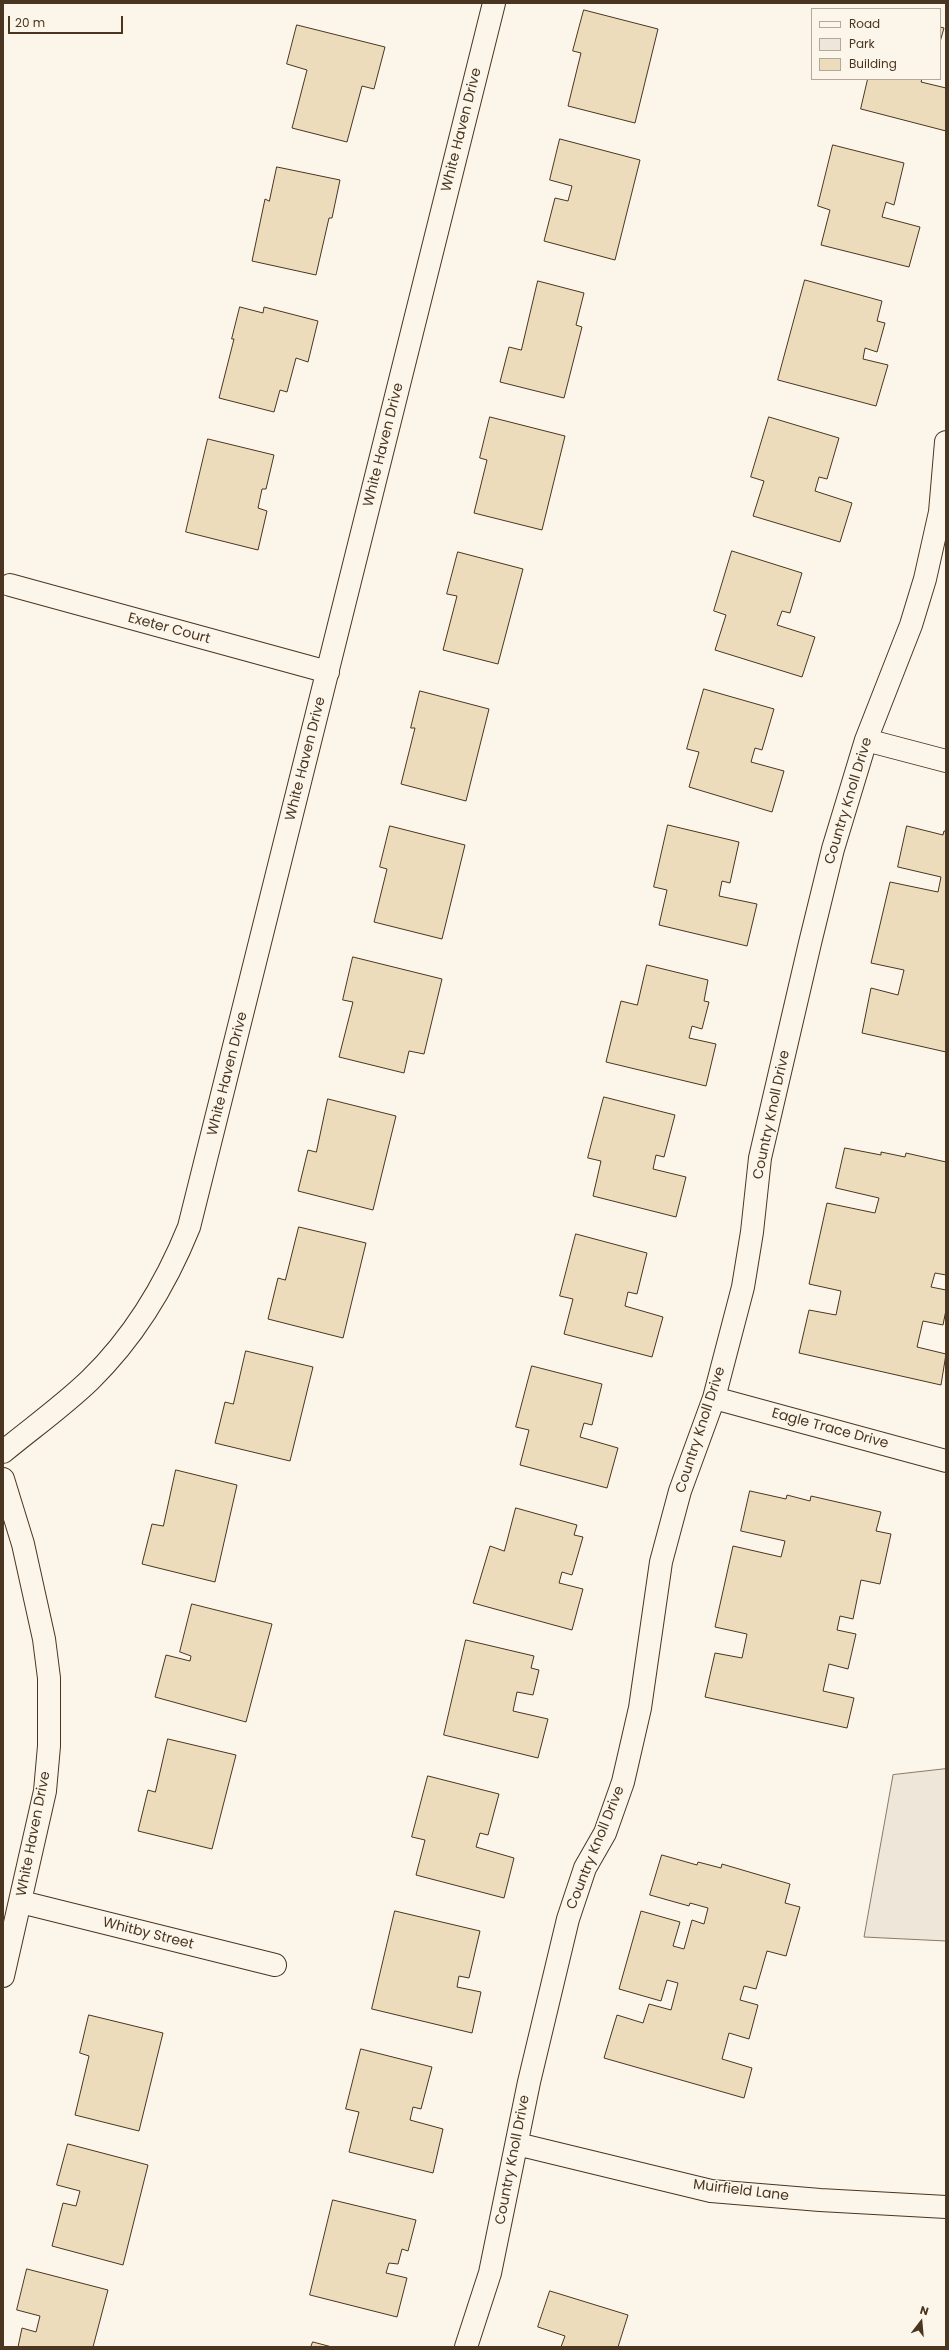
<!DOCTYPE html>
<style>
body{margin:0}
#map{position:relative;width:949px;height:2350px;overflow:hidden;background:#fbf6e9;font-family:Poppins,sans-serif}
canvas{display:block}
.frame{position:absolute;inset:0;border:4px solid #4a3520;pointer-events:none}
.legend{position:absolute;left:811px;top:8px;width:130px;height:72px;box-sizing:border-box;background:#fbf6e9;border:1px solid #b4a999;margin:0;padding:5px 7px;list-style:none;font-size:12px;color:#4a3520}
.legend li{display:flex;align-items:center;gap:8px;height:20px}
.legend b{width:20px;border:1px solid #b4a999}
.north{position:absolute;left:901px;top:2302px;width:40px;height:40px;-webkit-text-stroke:3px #fbf6e9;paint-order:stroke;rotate:16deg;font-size:11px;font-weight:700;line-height:16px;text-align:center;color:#4a3520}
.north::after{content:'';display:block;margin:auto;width:14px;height:18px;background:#4a3520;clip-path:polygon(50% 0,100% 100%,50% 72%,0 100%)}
.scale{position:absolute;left:8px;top:16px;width:115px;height:18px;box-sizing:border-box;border:2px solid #4a3520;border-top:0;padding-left:5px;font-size:12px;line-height:14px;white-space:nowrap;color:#4a3520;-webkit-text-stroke:3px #fbf6e9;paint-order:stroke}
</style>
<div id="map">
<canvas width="949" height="2350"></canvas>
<div class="frame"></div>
<ul class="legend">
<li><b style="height:5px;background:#fbf6e9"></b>Road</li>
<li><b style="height:11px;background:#ede6d9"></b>Park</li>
<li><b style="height:11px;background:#ecdcbc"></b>Building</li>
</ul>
<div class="north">N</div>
<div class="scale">20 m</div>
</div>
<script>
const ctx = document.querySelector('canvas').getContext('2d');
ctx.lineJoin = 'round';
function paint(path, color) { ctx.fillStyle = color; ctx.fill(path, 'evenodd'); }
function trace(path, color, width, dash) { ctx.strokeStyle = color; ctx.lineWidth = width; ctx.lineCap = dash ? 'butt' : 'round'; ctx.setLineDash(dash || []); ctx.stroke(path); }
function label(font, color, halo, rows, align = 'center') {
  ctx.font = font + ' Poppins,sans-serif'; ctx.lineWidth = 3; ctx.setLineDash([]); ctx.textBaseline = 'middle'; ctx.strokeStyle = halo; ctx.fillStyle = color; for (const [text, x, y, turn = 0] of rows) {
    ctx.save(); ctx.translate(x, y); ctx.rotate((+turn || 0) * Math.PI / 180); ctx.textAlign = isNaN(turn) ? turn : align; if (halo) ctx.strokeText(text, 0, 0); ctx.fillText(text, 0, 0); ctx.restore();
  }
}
const green = new Path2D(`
 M946 1769V1941L864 1937 893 1775Z`);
const building = new Path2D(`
 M584 10 658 29 635 123 568 106 581 53 573 51Z
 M297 25 385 47 374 89 362 86 347 142 292 128 307 70 287 64Z
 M940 27 944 28 940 42Z
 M868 79H922L921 82 946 88V131L861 109Z
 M560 139 640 160 615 260 544 241 555 198 568 201 572 186 550 180Z
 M833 145 904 163 894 205 886 202 882 217 920 227 909 267 821 245 830 210 818 206Z
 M277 167 340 180 332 218H329L316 275 252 261 265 199 269 201Z
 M805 280 882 301 877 321 885 323 877 352 865 348 863 359 888 365 876 406 778 380Z
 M538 281 584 293 576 325 582 327 564 398 500 382 509 347 521 350Z
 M240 307 263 313 264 307 318 321 308 362 296 358 287 392 280 390 274 412 219 398 234 339H232Z
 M490 417 565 436 542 530 474 513 487 460 480 458Z
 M769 417 839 438 827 479 819 477 815 491 852 503 840 542 753 516 764 481 751 477Z
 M208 439 274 455 266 489H262L258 508 267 511 258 550 186 532Z
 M732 551 802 573 790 613 782 611 777 625 815 637 802 677 715 650 726 615 714 611Z
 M458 552 523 569 498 664 443 650 457 596 447 594Z
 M704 689 774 709 762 750 755 748 751 762 784 771 772 812 689 787 699 752 687 749Z
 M420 691 489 709 466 801 401 784 415 728H411Z
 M668 825 739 842 730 883 722 881 719 896 757 904 747 946 659 925 667 890 654 887Z
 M390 826 465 845 442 939 374 922 387 869 380 867Z
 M907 826 943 835 944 831H946V1052L862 1033 871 988 898 995 904 970 871 963 890 882 938 892 941 877 898 867Z
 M353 957 442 979 424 1054 409 1051 404 1073 339 1057 353 1002 343 1000Z
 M647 965 708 980 704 1001 709 1002 702 1029 692 1026 689 1038 716 1044 706 1086 606 1062 621 1001 637 1005Z
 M604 1097 675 1115 664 1157 656 1155 653 1169 686 1177 676 1217 593 1196 601 1161 588 1158Z
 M328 1099 396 1116 373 1210 298 1191 308 1150 316 1152Z
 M845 1148 881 1155V1152L905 1157 906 1153 946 1162V1275L935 1273 931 1287 946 1290V1310L943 1325 923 1321 917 1347 946 1354 941 1385 799 1353 809 1310 836 1315 841 1291 809 1284 827 1203 875 1213 879 1198 836 1188Z
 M299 1227 366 1243 343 1338 268 1319 278 1278 285 1280Z
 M576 1234 647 1253 637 1294 628 1292 625 1306 663 1317 652 1357 564 1334 573 1299 560 1296Z
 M246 1351 313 1367 290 1461 215 1443 225 1402 233 1404Z
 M532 1366 602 1384 592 1425 584 1423 580 1437 618 1448 607 1488 520 1465 529 1430 516 1427Z
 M176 1470 237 1485 215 1582 142 1564 152 1524 163 1526Z
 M750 1491 786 1499 787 1495 810 1501 811 1496 881 1512 876 1531 891 1534 880 1584 861 1580 853 1619 840 1616 837 1630 856 1634 848 1669 829 1664 823 1691 854 1698 847 1728 705 1697 715 1653 742 1658 747 1634 715 1627 733 1546 781 1557 785 1541 741 1531Z
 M516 1508 577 1525 574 1535 583 1537 572 1575 562 1572 559 1583 583 1589 572 1630 473 1603 490 1546 504 1551Z
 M192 1604 272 1624 246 1722 155 1697 166 1655 190 1661 191 1656 180 1652Z
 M466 1640 534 1656 531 1668 539 1670 533 1695 517 1692 513 1711 548 1719 538 1758 444 1735Z
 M168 1739 236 1755 212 1849 138 1831 148 1790 155 1792Z
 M428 1776 499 1794 488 1835 480 1833 476 1847 514 1858 504 1898 416 1875 425 1840 412 1837Z
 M662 1855 697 1865 698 1862 721 1868 722 1864 790 1884 785 1903 800 1907 786 1956 767 1951 756 1989 744 1986 740 2000 758 2005 749 2039 729 2033 722 2059 752 2068 744 2098 604 2058 617 2015 643 2023 649 2004 671 2010 678 1983 667 1980 661 2001 619 1989 641 1911 680 1922 673 1946 684 1949 692 1920 704 1924 708 1908 690 1903 689 1906 650 1895Z
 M395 1911 480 1931 469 1978 459 1976 457 1987 481 1992 472 2033 372 2009Z
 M89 2015 163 2033 139 2131 75 2115 89 2056 80 2053Z
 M361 2049 432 2067 421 2109 413 2107 410 2120 443 2129 433 2173 349 2152 359 2112 346 2109Z
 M68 2144 148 2165 123 2265 52 2246 63 2203 76 2206 80 2191 57 2185Z
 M333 2200 416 2220 408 2251 402 2249 398 2264 389 2263 386 2273 407 2278 397 2317 310 2295Z
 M27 2269 108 2290 93 2347H18L22 2328 36 2332 40 2316 17 2310Z
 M550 2291 628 2315 618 2347H561L565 2336 538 2327Z
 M313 2342 332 2347H311Z`);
const minor = new Path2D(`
 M10 585 328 672
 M866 740 946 761
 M714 1398 946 1461
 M3 1452C32 1428 63 1406 90 1380 134 1337 166 1284 189 1227L494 3
 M3 1479 23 1544 44 1639 49 1678V1746L45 1791 3 1976
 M21 1902 275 1965
 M517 2144 711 2191 820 2200 946 2207
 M466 2347 490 2273 529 2082 568 1919 585 1868 605 1833 623 1782 640 1708 661 1562 680 1491 714 1398 743 1287 752 1232 760 1158 810 943 833 849 866 740 911 625 925 579 940 512 946 442`);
const streetNames = [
 ["White Haven Drive",462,130,-76],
 ["White Haven Drive",384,445,-76],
 ["Exeter Court",169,629,15],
 ["White Haven Drive",306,759,-76],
 ["Country Knoll Drive",849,801,-73],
 ["White Haven Drive",228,1074,-76],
 ["Country Knoll Drive",772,1115,-78],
 ["Eagle Trace Drive",830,1429,15],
 ["Country Knoll Drive",701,1430,-72],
 ["White Haven Drive",34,1834,-79],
 ["Country Knoll Drive",596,1848,-68],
 ["Whitby Street",148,1934,14],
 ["Country Knoll Drive",513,2160,-79],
 ["Muirfield Lane",741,2191,7]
];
paint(green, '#ede6d9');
trace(green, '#887966', 1);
paint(building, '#ecdcbc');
trace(building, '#4a3520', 1);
trace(minor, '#4a3520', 24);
trace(minor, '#fbf6e9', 22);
label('14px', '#4a3520', '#fbf6e9', streetNames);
</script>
